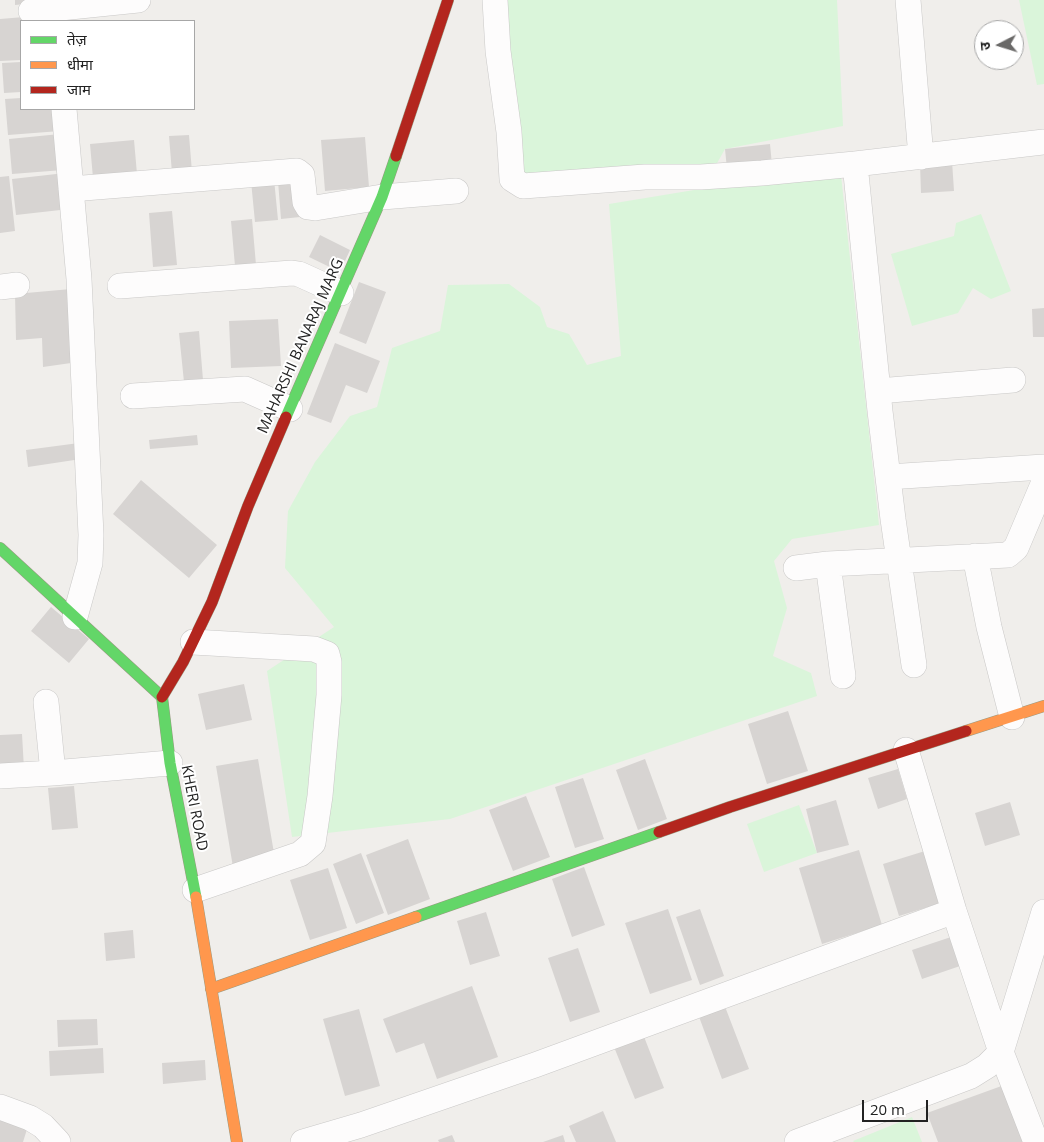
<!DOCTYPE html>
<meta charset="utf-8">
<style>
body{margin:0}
#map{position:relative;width:1044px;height:1142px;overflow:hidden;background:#f0eeeb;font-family:"Open Sans","Noto Sans Devanagari",sans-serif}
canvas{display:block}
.legend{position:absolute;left:20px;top:20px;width:175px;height:90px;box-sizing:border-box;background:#fff;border:1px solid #a7a7a7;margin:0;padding:6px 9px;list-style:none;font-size:15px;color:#222}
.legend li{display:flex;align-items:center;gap:10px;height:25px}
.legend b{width:25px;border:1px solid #a7a7a7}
.north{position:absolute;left:974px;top:20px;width:50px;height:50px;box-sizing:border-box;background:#fff;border:1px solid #a7a7a7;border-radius:50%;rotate:265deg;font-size:14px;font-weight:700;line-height:20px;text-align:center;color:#222}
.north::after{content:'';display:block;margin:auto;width:18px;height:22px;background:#6a6968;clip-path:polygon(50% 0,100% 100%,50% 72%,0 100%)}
.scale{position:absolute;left:862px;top:1100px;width:66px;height:22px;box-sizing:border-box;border:2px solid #222;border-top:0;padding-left:6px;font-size:15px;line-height:18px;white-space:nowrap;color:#222;-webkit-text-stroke:4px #fff;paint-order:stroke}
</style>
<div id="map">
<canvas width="1044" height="1142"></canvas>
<ul class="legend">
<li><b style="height:6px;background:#63d668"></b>तेज़</li>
<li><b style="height:6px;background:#ff974d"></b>धीमा</li>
<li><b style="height:6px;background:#b3261e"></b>जाम</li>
</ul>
<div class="north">उ</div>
<div class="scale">20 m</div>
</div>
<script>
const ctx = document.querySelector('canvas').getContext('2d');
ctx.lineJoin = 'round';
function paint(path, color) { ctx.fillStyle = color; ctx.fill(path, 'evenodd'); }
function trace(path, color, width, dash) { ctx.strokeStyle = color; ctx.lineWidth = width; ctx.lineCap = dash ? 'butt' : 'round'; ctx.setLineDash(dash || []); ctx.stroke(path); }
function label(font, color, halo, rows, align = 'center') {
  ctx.font = font + ' "Open Sans",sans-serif'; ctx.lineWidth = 4; ctx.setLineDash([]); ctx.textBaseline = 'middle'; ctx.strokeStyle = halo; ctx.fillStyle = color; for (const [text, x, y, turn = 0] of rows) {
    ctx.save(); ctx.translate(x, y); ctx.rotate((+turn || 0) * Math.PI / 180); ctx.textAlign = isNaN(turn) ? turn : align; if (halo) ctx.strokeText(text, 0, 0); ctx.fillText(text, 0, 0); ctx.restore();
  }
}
const park = new Path2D(`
 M500 0H837L843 126 725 149 707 181 516 182Z
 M1019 0H1044V84L1037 85Z
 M840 166 879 525 792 539 774 561 787 608 773 656 811 673 817 696 450 819 292 837 267 671 334 627 285 568 288 511 315 462 350 416 377 407 392 348 440 331 448 285 509 284 540 307 547 327 569 334 587 365 621 356 609 204Z
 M981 214 1011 291 991 299 973 288 958 313 912 326 891 254 954 236 956 223Z
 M799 805 817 853 764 872 747 824Z
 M912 1117 922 1142H854L853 1141Z`);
const building = new Path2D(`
 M15 0H58V1L15 5Z
 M48 15 49 21H21V60L0 61V19Z
 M21 62V92L4 93 2 63Z
 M21 98V109H59L60 131 8 135 5 99Z
 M60 134 63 170 12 174 9 139Z
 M189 135 192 172 172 173 169 136Z
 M365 137 369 187 325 191 321 140Z
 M134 140 137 174 93 178 90 144Z
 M770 144 772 165 727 169 725 149Z
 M952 161 954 191 921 193 920 163Z
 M65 173 69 209 16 215 12 179Z
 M9 176 15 231 0 233V177Z
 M274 179 278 220 255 222 251 181Z
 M296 180 300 217 281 219 278 181Z
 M172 211 177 265 153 267 149 213Z
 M252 219 256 265 235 266 231 221Z
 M320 235 350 250 340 272 309 257Z
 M359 282 386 292 366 344 339 333Z
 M71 289 78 362 43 367 42 338 16 340 15 294Z
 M1044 308V337H1033L1032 309Z
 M278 319 281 366 231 368 229 321Z
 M199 331 203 380 184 382 179 333Z
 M335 343 380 361 367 393 346 385 331 423 307 414Z
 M197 435 198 445 150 449 149 440Z
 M79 443 81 459 28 467 26 450Z
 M141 480 217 545 189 578 113 514Z
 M51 607 89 639 69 663 31 631Z
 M244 684 252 720 206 730 198 694Z
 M788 711 808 771 767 784 748 724Z
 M22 734 24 769 0 770V735Z
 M258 759 275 859 233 867 216 766Z
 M645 759 667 819 638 830 616 770Z
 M898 769 907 799 878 809 868 778Z
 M583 778 604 839 575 848 555 787Z
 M74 786 78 828 52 830 48 788Z
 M526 796 550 857 513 871 489 810Z
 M836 800 849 845 817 853 806 809Z
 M1010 802 1020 835 985 846 975 813Z
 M408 839 430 899 388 915 366 855Z
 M859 850 882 925 822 944 799 868Z
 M925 851 941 903 899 916 883 864Z
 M361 853 384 913 356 924 333 864Z
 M584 867 605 925 572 937 552 879Z
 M328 868 347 928 310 940 290 880Z
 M668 909 692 980 650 994 625 923Z
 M700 909 724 976 700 985 676 917Z
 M486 912 500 956 470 965 457 921Z
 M133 930 135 958 106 961 104 933Z
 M954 936 963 965 922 979 912 950Z
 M578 948 600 1012 570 1022 548 958Z
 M472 986 498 1057 437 1079 424 1043 396 1053 383 1019Z
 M724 1004 749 1069 722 1079 698 1014Z
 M359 1009 380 1086 345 1096 323 1019Z
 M97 1019 98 1045 58 1047 57 1020Z
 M641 1029 664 1088 635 1099 612 1042Z
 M103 1048 104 1073 50 1076 49 1051Z
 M205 1060 206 1080 163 1084 162 1063Z
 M1007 1084 1028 1142H938L927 1113Z
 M603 1111 616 1142H576L569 1126Z
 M0 1116 28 1126 23 1142H0Z
 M452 1135 455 1142H439L438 1140Z
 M563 1135 565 1142H543Z`);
const street = new Path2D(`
 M495 0 498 51 509 132 512 179 523 186 645 177H701L762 173 855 164 1044 142
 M908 0 921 157
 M31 11 138 0
 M64 109 79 279 91 535 90 563 75 617
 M855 164 880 411 893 519 914 665
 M71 189 297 171 302 175 305 202 308 207 315 208 382 197 456 191
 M120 286 292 273 299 274 341 293
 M0 287 17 285
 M878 391 1013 380
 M133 396 245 389 290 409
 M888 477 1044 467
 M975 556 989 627 1012 717
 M828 564 843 676
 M796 568 828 564 1008 555 1016 548 1044 482
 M193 642 314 649 327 654 329 662V695L320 796 313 843 300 854 195 890
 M46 702 53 773
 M906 750 954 911 1001 1052 1036 1142
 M0 776 53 773 170 763
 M0 1107 30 1118 43 1126 58 1142
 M303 1142 361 1125 535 1065 954 911
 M797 1142 971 1076 987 1066 1001 1052 1044 912`);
const fast = new Path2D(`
 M286 417 382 197 396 156
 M0 548 162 697 170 763 196 897
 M416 917 659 832`);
const slow = new Path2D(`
 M966 731 1044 706
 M196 897 237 1142
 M211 989 416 917`);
const jam = new Path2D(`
 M396 156 448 0
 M162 697 183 662 212 602 248 506 286 417
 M659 832 730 807 966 731`);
const streetNames = [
 ["MAHARSHI BANARAJ MARG",301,346,-66],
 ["KHERI ROAD",194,808,79]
];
paint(park, '#daf5da');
paint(building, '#d7d4d2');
trace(street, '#c9c8c7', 26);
trace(fast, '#999a82', 12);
trace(slow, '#999a82', 12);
trace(jam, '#999a82', 12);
trace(street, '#fdfcfc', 25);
trace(fast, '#63d668', 11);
trace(slow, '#ff974d', 11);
trace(jam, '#b3261e', 11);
label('15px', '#222', '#fff', streetNames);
</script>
